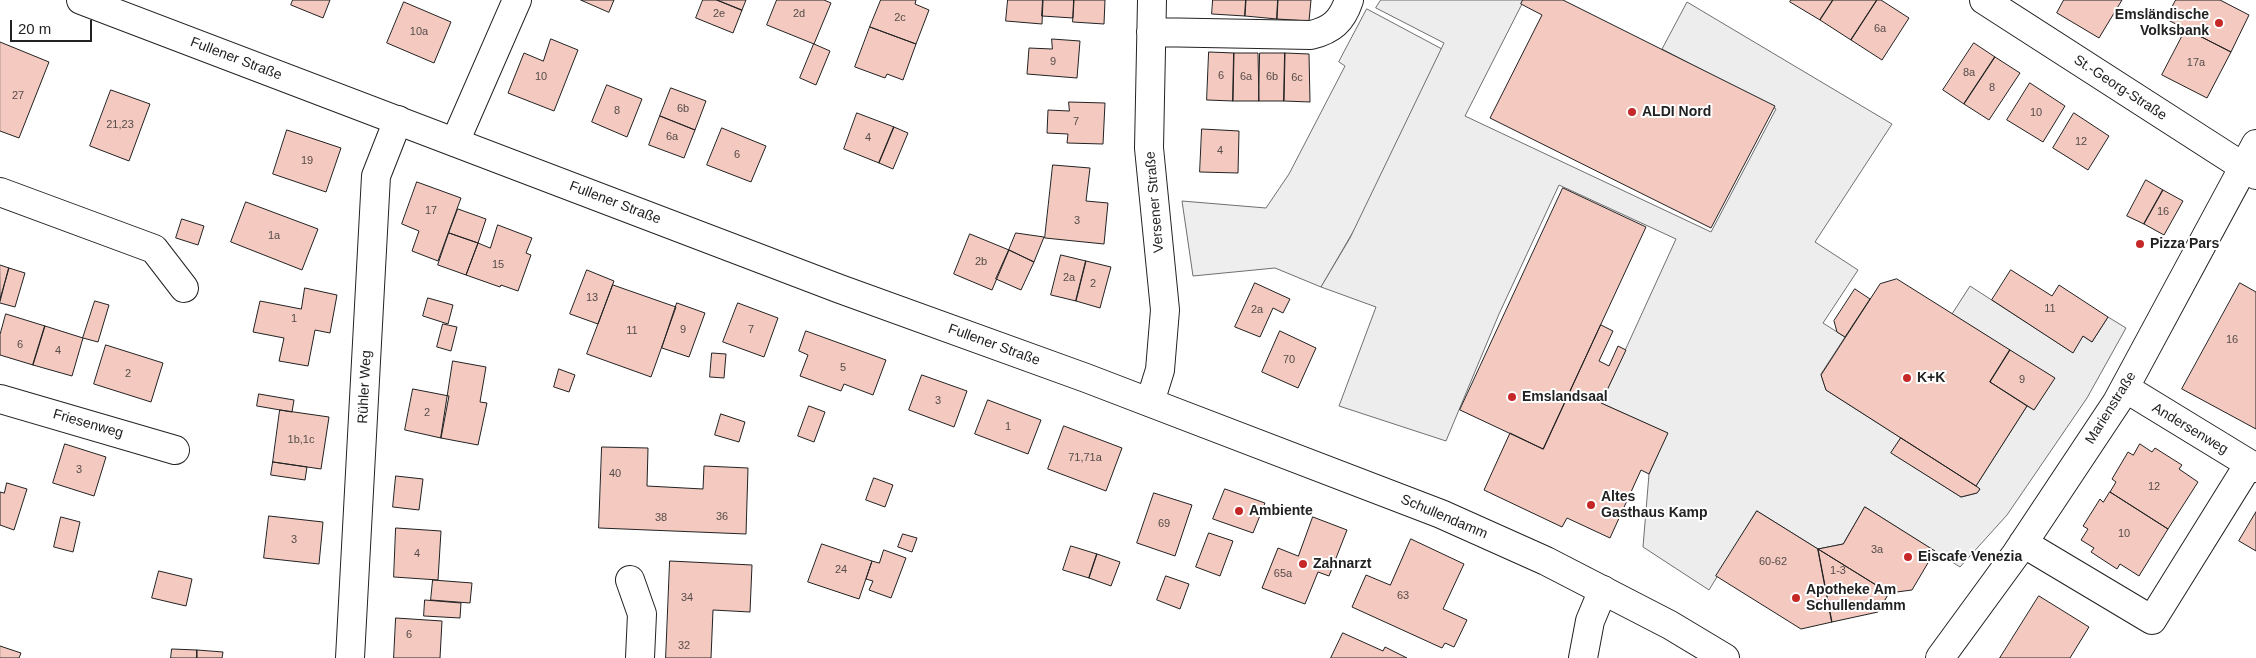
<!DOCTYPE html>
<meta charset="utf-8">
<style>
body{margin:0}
#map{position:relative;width:2256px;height:658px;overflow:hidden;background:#fff;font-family:Arial,sans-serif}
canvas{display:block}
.scale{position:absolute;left:10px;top:20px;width:82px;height:22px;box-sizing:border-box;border:2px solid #222;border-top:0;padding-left:6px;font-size:15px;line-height:18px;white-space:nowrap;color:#222;-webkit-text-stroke:4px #fff;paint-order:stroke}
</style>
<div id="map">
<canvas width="2256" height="658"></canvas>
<div class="scale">20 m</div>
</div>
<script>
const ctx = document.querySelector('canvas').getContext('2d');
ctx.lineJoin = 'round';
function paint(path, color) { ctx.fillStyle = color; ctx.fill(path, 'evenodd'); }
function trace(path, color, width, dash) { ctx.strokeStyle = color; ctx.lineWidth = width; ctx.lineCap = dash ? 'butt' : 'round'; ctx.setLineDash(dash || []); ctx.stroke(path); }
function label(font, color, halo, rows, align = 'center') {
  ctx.font = font + ' Arial,sans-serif'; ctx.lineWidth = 4; ctx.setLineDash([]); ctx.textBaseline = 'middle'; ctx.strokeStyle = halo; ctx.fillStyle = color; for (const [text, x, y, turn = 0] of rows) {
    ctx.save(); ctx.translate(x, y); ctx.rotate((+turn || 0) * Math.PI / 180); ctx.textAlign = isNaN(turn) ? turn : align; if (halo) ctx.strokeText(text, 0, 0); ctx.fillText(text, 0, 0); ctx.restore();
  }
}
const green = new Path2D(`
 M1367 9 1455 56 1321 287 1275 268 1193 276 1182 201 1266 208 1289 174 1345 66 1339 62Z`);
const parking = new Path2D(`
 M1381 0H1524L1465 116 1711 232 1776 109 1662 49 1687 2 1892 124 1815 242 1858 270 1823 323 1845 337 1821 374 1826 390 1901 438 1892 453 1961 497 1977 493 1980 489 1976 486 2027 406 2034 410 2054 378 1952 314 1970 286 2072 352 2083 336 2092 342 2108 317 2126 328 2087 398 2007 515 1960 567 1865 507 1843 544 1818 549 1757 511 1709 590 1643 547 1649 474 1667 433 1601 403 1676 239 1559 185 1499 314 1446 441 1339 406 1376 307 1321 287 1350 238 1444 43 1376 8Z`);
const building = new Path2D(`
 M293 0H330L323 18 291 5Z
 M581 0H614L609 12Z
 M703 0H717L742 10 733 33 696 18Z
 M717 0H746L742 10Z
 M777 0H824L831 3 814 44 767 25Z
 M881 0H916L915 4 929 10 916 44 870 27Z
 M1008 0H1043L1042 24 1006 21Z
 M1043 0H1074L1073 18 1042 16Z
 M1074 0H1105L1104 24 1073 22Z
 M1213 0H1246L1245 16 1212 14Z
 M1246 0H1278L1277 19 1245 16Z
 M1278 0H1311L1309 21 1277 19Z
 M1523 0H1563L1775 106 1711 228 1490 118 1542 15 1521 4Z
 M1791 0H1833L1820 20 1790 2Z
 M1833 0H1877L1851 40 1820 20Z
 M1877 0H1881L1909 18 1882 60 1851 40Z
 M2064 0H2122L2099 38 2057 13Z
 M2176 0H2220L2249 15 2231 52 2166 19Z
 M404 2 451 22 434 63 387 43Z
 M870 27 916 44 903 80 887 74 885 78 855 67Z
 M2186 29 2231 52 2207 98 2162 75Z
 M551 39 578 50 554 111 508 93 524 53 543 61Z
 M1052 39 1080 41 1077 78 1027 74 1029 48 1052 49Z
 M0 42 49 62 19 138 0 131Z
 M1974 43 1995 57 1964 104 1943 90Z
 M814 44 830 51 816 85 800 78Z
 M1209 52 1234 53 1233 101 1207 100Z
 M1234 53H1258L1259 101H1233Z
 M1260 53H1285L1284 101H1259Z
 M1285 53 1309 54 1310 102 1284 101Z
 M1995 57 2020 73 1989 120 1964 104Z
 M2030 83 2065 106 2043 142 2007 120Z
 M607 85 642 99 627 137 592 122Z
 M671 88 706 101 695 130 660 116Z
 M111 90 150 104 129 161 90 146Z
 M1069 102 1105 103 1103 144 1067 143 1068 134 1047 133 1048 110 1069 111Z
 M857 113 894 127 879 163 844 149Z
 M2074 113 2109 136 2088 170 2053 148Z
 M660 116 695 130 684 158 649 145Z
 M894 127 908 133 893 169 879 163Z
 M722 128 766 146 751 182 707 165Z
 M1202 129 1239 131 1238 173 1200 172Z
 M287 130 341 148 326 192 273 174Z
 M1053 165 1090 168 1086 201 1108 203 1104 244 1045 238Z
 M2146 180 2163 190 2144 224 2127 216Z
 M417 182 461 198 438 261 412 251 419 231 402 224Z
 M1563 188 1646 227 1543 449 1460 410Z
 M2163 190 2183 201 2164 235 2144 224Z
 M246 202 318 229 302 270 231 242Z
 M458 209 486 219 478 243 449 233Z
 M182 219 204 226 198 245 176 238Z
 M498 225 532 238 526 253 531 255 518 291 501 285 500 287 466 275 478 243 490 248Z
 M449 233 478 243 466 275 438 265Z
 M1016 233 1044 237 1034 262 1009 250Z
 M970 234 1009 250 992 290 954 274Z
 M1009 250 1034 262 1021 290 996 279Z
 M1061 255 1086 261 1076 301 1051 295Z
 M1086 261 1111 267 1100 308 1076 301Z
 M0 265 9 268 0 299Z
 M9 268 25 273 15 307 0 303Z
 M587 270 614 281 598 324 570 314Z
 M2011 270 2052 296 2059 285 2108 317 2092 342 2083 336 2073 353 1992 300Z
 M1897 279 2010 350 1990 382 2027 406 1976 486 1826 390 1821 375 1880 284Z
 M1255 283 1290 299 1283 313 1273 308 1260 337 1235 327Z
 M2240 283 2256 292V429L2182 389Z
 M613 285 676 307 651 377 587 354Z
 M305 288 337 295 330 333 315 330 308 366 279 361 284 338 253 332 260 301 301 309Z
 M1855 289 1870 299 1845 337 1837 332 1834 321Z
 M428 298 453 305 448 324 423 316Z
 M95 301 109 305 98 342 83 338Z
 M677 303 705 313 689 357 662 348Z
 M738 303 778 318 764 357 723 342Z
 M6 314 45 326 33 365 0 355V335Z
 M443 324 457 327 451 351 437 347Z
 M1601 325 1613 331 1599 361 1609 366 1618 346 1626 350 1601 403 1668 433 1649 474 1641 470 1610 538 1567 518 1562 527 1484 490 1510 433 1543 449Z
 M45 326 83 338 72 376 33 365Z
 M806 331 886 360 873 395 844 384 841 391 800 376 808 355 799 351Z
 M1280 331 1316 348 1298 388 1262 372Z
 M106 345 163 363 151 402 94 384Z
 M2010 350 2055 378 2034 410 1990 382Z
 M712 353 726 354 724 378 710 377Z
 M453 361 486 367 480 402 487 403 478 445 441 438Z
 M559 369 575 375 569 392 554 387Z
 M922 375 967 391 954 427 909 410Z
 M413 389 449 396 441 438 405 430Z
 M259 394 294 400 292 412 257 406Z
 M988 400 1041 420 1028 454 975 434Z
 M809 406 825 412 814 442 798 436Z
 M280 410 329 417 321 469 273 462Z
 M721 414 745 422 739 442 715 435Z
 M1064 426 1122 448 1106 491 1048 469Z
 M1901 438 1976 486 1980 489 1977 493 1961 497 1891 453Z
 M65 444 106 457 94 496 53 483Z
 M2140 444 2152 452 2155 448 2182 465 2179 469 2198 482 2168 529 2110 492 2116 482 2112 479 2128 452 2133 455Z
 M602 447 648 448 647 486 703 489 704 466 748 468 746 534 599 528Z
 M273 462 307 467 305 480 271 475Z
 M396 476 423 479 419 510 393 507Z
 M874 478 893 485 885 507 866 500Z
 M7 483 27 489 14 530 0 525V492L4 493Z
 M1225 489 1265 503 1253 533 1213 519Z
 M2110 492 2168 529 2139 576 2120 564 2117 569 2091 552 2094 548 2081 540 2088 529 2083 526 2100 499 2103 502Z
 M1154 493 1192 505 1175 556 1137 543Z
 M1865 507 1935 551 1912 590 1889 593 1818 549 1843 544Z
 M1757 511 1818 549 1832 622 1801 629 1716 576Z
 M2256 512V551L2239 541Z
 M269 516 323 522 319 564 264 558Z
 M61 517 80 522 73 552 54 547Z
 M1313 517 1347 530 1329 576 1318 572 1305 604 1262 588 1278 548 1298 556Z
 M396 528 441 531 438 580 394 577Z
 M1209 533 1233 541 1220 576 1196 567Z
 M903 534 917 538 912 552 898 547Z
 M1411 539 1464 564 1443 609 1467 620 1454 647 1445 643 1442 648 1352 607 1366 575 1390 585Z
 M822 544 872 561 859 599 808 582Z
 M1071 546 1097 554 1089 578 1063 570Z
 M1818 549 1889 593 1878 612 1832 622Z
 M884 550 906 558 891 598 869 590 873 581 866 579 872 561 879 563Z
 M1097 554 1120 562 1111 586 1089 578Z
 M670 561 752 565 750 612 713 610 711 658H666Z
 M159 571 192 579 186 606 152 598Z
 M1166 576 1189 584 1180 609 1157 600Z
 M433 580 472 583 470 603 431 600Z
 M2039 596 2089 627 2070 658H2000Z
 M425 600 461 603 460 618 424 616Z
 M396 618 442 621 440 658H394Z
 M1343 633 1383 651 1385 647 1407 658H1331Z
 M0 646 21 653 19 658H0Z
 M172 649 197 650V658H171Z
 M197 650 223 652 222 658H197Z`);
const minor = new Path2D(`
 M1984 0 2256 175
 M1151 32 1311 35C1332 30 1342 21 1349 0
 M455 142 517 0
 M0 192 154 249 184 288
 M2125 388 2256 468
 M0 399 175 450
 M1150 402 1160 370 1165 310 1149 148 1152 0
 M2023 543 2152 620 2249 464
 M630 580 642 614 640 658
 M350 658 376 176 398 120
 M1583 658 1590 621 1603 590
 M1940 658 2016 554 2117 402 2256 144`);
const major = new Path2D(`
 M81 0 840 289 1086 378 1441 514 1546 561 1670 625 1725 658`);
const markers = [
 [2219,23,5,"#c62828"],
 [1632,112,5,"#c62828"],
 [2140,244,5,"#c62828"],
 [1907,378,5,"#c62828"],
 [1512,397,5,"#c62828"],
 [1591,505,5,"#c62828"],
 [1239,511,5,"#c62828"],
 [1908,557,5,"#c62828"],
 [1303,564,5,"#c62828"],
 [1796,598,5,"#c62828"]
];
const numberNames = [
 ["2e",719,14],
 ["2d",799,14],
 ["2c",900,18],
 ["6a",1880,29],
 ["10a",419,32],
 ["9",1053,62],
 ["17a",2196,63],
 ["8a",1969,73],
 ["6",1221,76],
 ["10",541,77],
 ["6a",1246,77],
 ["6b",1272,77],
 ["6c",1297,78],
 ["8",1992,88],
 ["27",18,96],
 ["6b",683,109],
 ["8",617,111],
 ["10",2036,113],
 ["7",1076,122],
 ["21,23",120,125],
 ["6a",672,137],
 ["4",868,138],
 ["12",2081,142],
 ["4",1220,151],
 ["6",737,155],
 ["19",307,161],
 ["17",431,211],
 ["16",2163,212],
 ["3",1077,221],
 ["1a",274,236],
 ["2b",981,262],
 ["15",498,265],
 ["2a",1069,278],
 ["2",1093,284],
 ["13",592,298],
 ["11",2050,309],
 ["2a",1257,310],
 ["1",294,319],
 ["9",683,330],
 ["7",751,330],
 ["11",632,331],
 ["16",2232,340],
 ["6",20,345],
 ["4",58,351],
 ["70",1289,360],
 ["5",843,368],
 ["2",128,374],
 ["9",2022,380],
 ["3",938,401],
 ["2",427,413],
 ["1",1008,427],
 ["1b,1c",301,440],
 ["71,71a",1085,458],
 ["3",79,470],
 ["40",615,474],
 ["12",2154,487],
 ["36",722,517],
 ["38",661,518],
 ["69",1164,524],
 ["10",2124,534],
 ["3",294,540],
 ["3a",1877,550],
 ["4",417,554],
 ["60-62",1773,562],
 ["24",841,570],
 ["1-3",1838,571],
 ["65a",1283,574],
 ["63",1403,596],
 ["34",687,598],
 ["6",409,635],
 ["32",684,646]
];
const poiNames = [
 ["Emsländische",2209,15,"right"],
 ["Volksbank",2209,31,"right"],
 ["ALDI Nord",1642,112],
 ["Pizza Pars",2150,244],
 ["K+K",1917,378],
 ["Emslandsaal",1522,397],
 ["Altes",1601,497],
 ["Gasthaus Kamp",1601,513],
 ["Ambiente",1249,511],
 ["Eiscafe Venezia",1918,557],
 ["Zahnarzt",1313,564],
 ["Apotheke Am",1806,590],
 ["Schullendamm",1806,606]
];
const streetNames = [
 ["Fullener Straße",236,59,21],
 ["St.-Georg-Straße",2120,88,33],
 ["Versener Straße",1155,202,-95],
 ["Fullener Straße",615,203,21],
 ["Fullener Straße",994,345,20],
 ["Rühler Weg",365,387,-87],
 ["Marienstraße",2111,408,-58],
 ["Friesenweg",88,424,16],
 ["Andersenweg",2190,429,31],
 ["Schullendamm",1444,517,23]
];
paint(green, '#eee');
trace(green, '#6f6f6f', 1);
paint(parking, '#ededed');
trace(parking, '#6f6f6f', 1);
paint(building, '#f3c9c0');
trace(building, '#222', 1);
trace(minor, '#222', 30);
trace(major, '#222', 30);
trace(minor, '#fff', 28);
trace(major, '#fff', 28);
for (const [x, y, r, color] of markers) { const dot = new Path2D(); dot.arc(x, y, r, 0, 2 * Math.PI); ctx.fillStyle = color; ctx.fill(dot); trace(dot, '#fff', 2); }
label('11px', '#564c4a', null, numberNames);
label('bold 14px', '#222', '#fff', poiNames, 'left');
label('14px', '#222', '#fff', streetNames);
</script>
